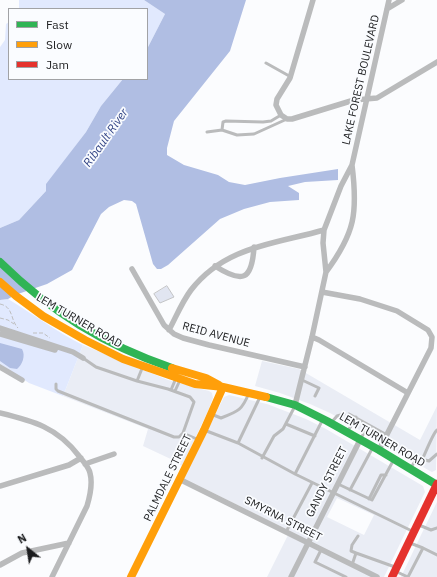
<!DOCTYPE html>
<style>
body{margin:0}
#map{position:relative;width:437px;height:577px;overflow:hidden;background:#fbfcfe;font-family:"IBM Plex Sans",sans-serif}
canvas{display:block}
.legend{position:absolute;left:8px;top:8px;width:140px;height:72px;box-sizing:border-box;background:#fafcff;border:1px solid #a1a2a5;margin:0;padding:5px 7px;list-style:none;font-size:12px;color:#1b1c1e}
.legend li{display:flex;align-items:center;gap:8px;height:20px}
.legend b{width:20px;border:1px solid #a1a2a5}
.north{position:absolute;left:8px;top:529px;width:40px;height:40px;-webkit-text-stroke:3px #fafcff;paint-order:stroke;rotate:330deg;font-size:11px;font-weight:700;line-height:16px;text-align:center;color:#1b1c1e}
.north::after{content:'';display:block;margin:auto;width:14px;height:18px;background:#1b1c1e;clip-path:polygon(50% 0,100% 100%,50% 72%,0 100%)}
</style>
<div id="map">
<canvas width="437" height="577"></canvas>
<ul class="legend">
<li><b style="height:5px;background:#30b455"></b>Fast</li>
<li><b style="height:5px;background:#ff9f0a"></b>Slow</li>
<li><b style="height:5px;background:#e5322d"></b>Jam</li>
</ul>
<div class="north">N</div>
</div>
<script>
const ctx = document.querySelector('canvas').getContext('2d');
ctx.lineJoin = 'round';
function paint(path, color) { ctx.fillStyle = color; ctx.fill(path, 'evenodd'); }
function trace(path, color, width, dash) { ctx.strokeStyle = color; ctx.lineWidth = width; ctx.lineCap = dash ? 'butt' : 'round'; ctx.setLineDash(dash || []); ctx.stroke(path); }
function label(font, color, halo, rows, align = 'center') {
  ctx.font = font + ' "IBM Plex Sans",sans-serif'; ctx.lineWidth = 3.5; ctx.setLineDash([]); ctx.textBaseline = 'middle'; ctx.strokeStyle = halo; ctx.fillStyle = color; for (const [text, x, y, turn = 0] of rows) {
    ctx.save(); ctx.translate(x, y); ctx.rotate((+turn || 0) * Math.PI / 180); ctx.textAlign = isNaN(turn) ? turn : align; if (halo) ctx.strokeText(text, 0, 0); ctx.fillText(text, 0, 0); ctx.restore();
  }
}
const built = new Path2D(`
 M83 345 168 380 209 391 212 393 213 398 208 411 182 466 175 462V461L143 446 148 429 63 396Z
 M262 361 299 369 420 440 437 406 436 470 432 472 430 471 330 413 310 404 280 393 255 386Z
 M229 395 267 404 306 419 326 429 423 486 425 492 384 577H267L290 531 183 478 224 397ZM337 498 374 515 364 535 327 517Z
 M437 502V577H401L421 535Z`);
const green = new Path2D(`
 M19 0H144L165 14 147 49V9H19Z
 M9 22V79H123L101 106 86 132 47 184 46 191 19 220 0 228V47L5 40 6 24Z
 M8 299C33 314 57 332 83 345L63 396 29 383 0 364V300Z`);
const water = new Path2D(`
 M144 0H246L230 51 174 121 167 148V155L184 165 218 175 229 182 245 185 280 178 338 169V180L305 182 288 186 299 193V200L270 202 244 209 220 219 168 265 161 269H157L153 264 136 204 132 201 124 200 109 207 101 214 72 270 47 284 15 295 8 299 0 300V228L19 220 46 191V184L86 132 101 106 123 79H147V49L165 14Z
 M0 343 22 349C26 356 22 365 17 369L10 368 0 361Z`);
const building = new Path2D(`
 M167 286 174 297 160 303 154 294Z`);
const path = new Path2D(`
 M0 304C14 307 10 320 18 328
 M0 318 8 320 14 324
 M33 333H43L50 338`);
const lane = new Path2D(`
 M266 63 291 77
 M222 130 223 122 226 121 263 122 271 121 281 115
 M207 132 222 130 237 135 254 134 287 119
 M83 358 96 367 137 381 143 366
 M302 380 319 388 315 396
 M137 381 168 389 190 397 194 402 183 433 199 440
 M56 384V389L58 391 174 437H179L183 433
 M171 390 176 378
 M175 391 180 380
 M260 397 238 443 295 474
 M211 414 221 418C239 411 242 410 249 393
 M349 414 387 435
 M323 419 295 474 412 531
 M331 423 337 416 344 414
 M286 424 315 436
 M204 430 238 443
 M348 431 356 417
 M361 438 369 425
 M262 458 274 436 283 429 295 406
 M422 460C425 454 433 433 437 430
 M410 469 417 458 429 461 437 454
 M338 484 372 500 393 461
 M350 490 373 447
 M369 499 381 475H386
 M419 525 431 530 437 528
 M286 532 312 483
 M423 548 437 555
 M321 550 315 562 346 577
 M356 553 351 551 352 545 358 536
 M352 565 356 553 395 567
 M395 571 408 577
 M408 577 423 548 410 543`);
const street = new Path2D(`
 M313 0 290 78 277 99 276 105 281 115 287 119H292L354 100 377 98 437 62
 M387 9 402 0
 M215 266C243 284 252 280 254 247
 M132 269 164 325 174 334 183 338 209 345 305 367
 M326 272C355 233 358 213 352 165
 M322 292 360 299 397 311 428 330 432 337 431 348 379 450
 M0 328 73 352 83 358
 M169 330C176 317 182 302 191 290 225 246 275 244 324 230
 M0 334 55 350
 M312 337 319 340 408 393
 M0 367 22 380
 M295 405 312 337 326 272 323 243 324 230 341 186 352 165 389 0
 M0 413C33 421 57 427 79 456 83 461 89 467 90 473 93 484 90 496 87 506L52 577
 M85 464 114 454
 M179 479 377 577
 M0 486 69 465 81 458
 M0 565 22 553 69 543
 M291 577 360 440`);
const fast = new Path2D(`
 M0 262C52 313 103 344 172 368
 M266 397 295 405 327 421 379 450 437 485`);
const slow = new Path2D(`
 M0 282 16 296 43 316 85 340 123 359 195 384 223 387 266 397
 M172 368 206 378 219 385
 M131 577 204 430 223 387`);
const jam = new Path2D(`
 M392 577 437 484`);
const streetNames = [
 ["LAKE FOREST BOULEVARD",361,80,-77],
 ["LEM TURNER ROAD",79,321,30],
 ["REID AVENUE",216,335,15],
 ["LEM TURNER ROAD",382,440,30],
 ["PALMDALE STREET",168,478,-64],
 ["GANDY STREET",327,482,-63],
 ["SMYRNA STREET",283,519,27]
];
const waterNames = [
 ["Ribault River",106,138,-55]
];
paint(built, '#eaedf5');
paint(green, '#e1e9fe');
paint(water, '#b0bee3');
paint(building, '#e1e5f1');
trace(building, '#c3c4c6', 1);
trace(path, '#bebebf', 1, [4, 2]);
trace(lane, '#babbbc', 3);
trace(street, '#babbbc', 5.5);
trace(fast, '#30b455', 8);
trace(slow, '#ff9f0a', 8);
trace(jam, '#e5322d', 8);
label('11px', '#1b1c1e', '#fafcff', streetNames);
label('italic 12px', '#324485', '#fafcff', waterNames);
</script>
